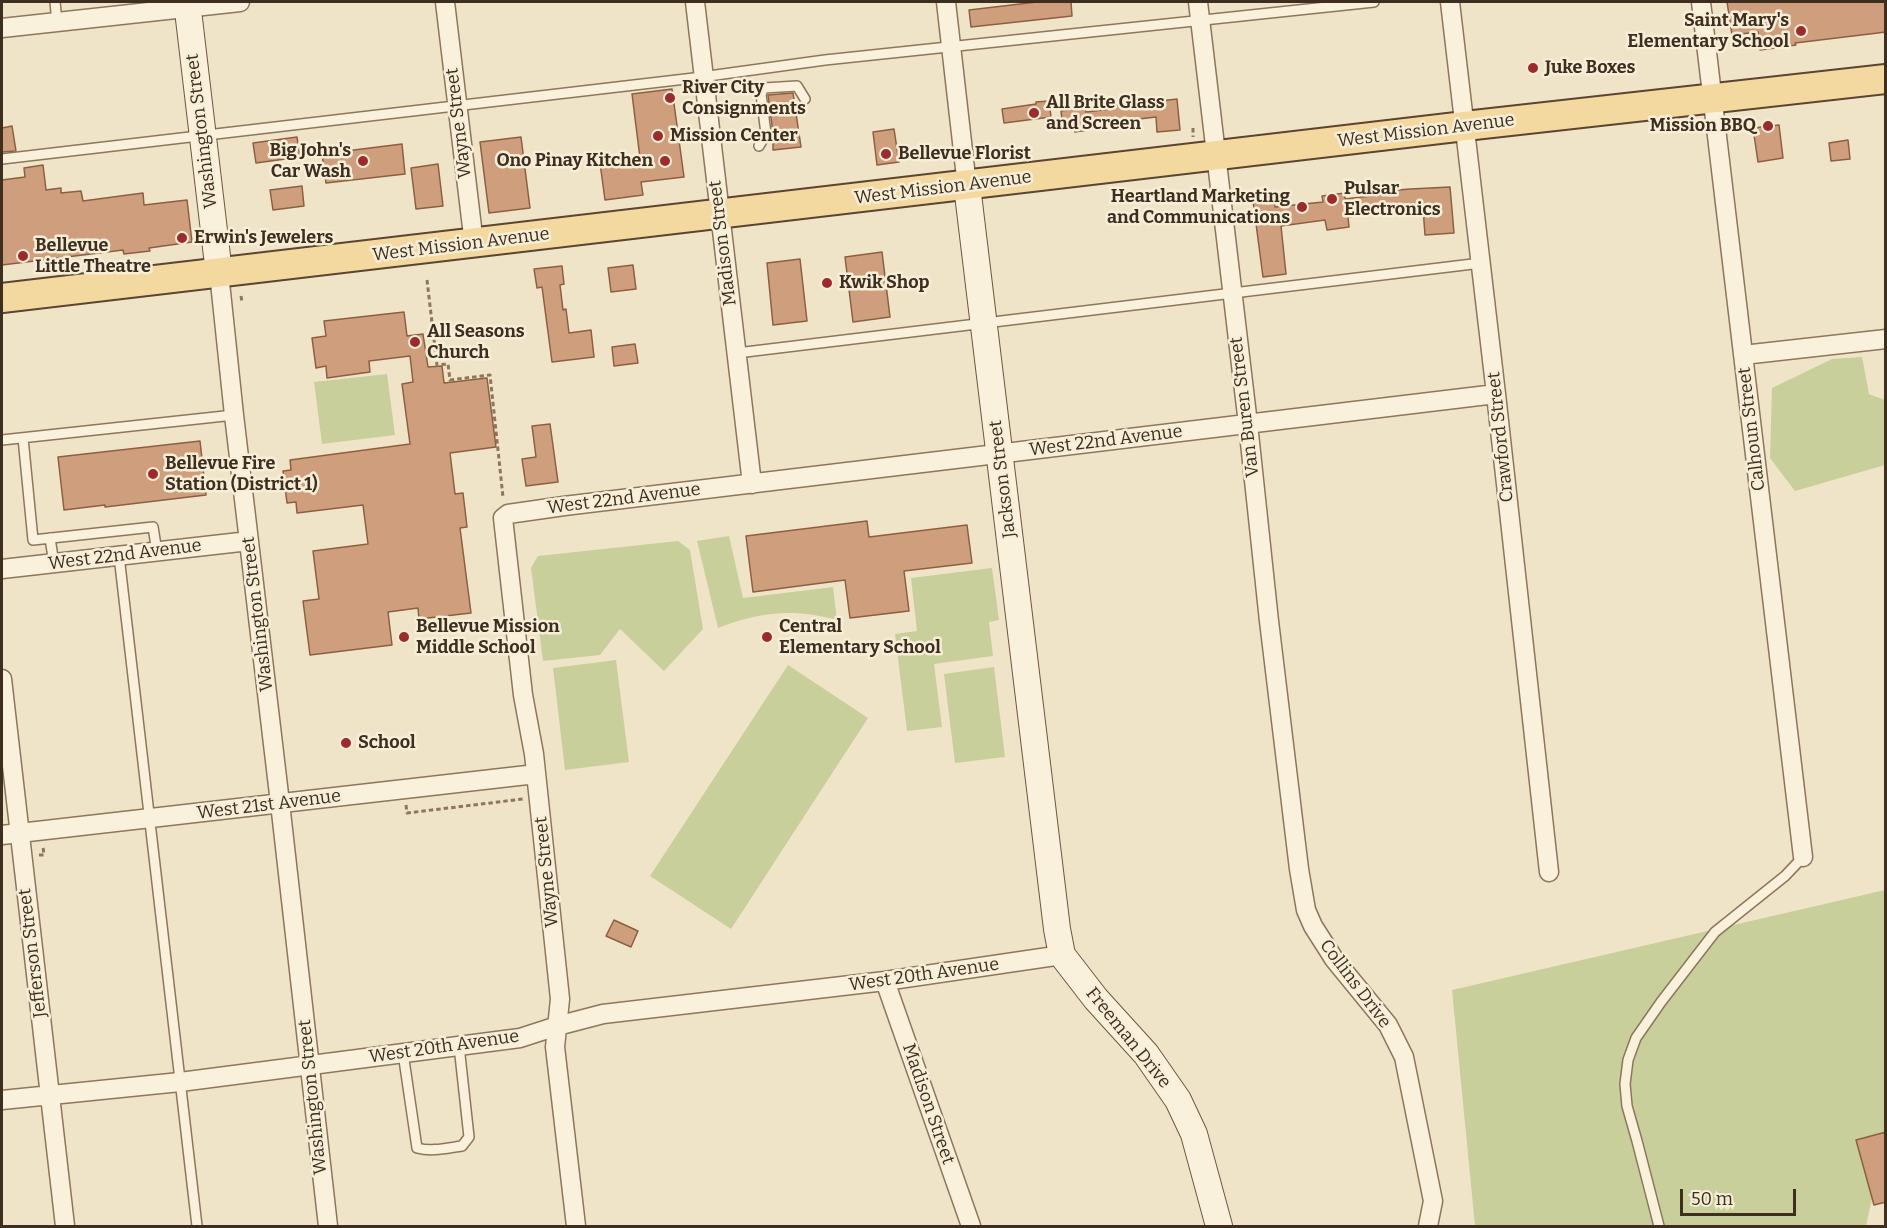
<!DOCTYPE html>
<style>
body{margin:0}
#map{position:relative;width:1887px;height:1228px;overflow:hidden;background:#f0e4c8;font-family:Bitter,serif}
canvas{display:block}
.frame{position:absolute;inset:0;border:3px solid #3d2e20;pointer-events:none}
.scale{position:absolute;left:1680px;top:1189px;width:116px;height:27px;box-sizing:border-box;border:3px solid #3d2e20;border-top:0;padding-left:8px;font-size:18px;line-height:21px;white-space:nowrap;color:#3d2e20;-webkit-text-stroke:4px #f7eed8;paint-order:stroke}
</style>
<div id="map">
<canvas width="1887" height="1228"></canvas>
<div class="frame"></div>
<div class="scale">50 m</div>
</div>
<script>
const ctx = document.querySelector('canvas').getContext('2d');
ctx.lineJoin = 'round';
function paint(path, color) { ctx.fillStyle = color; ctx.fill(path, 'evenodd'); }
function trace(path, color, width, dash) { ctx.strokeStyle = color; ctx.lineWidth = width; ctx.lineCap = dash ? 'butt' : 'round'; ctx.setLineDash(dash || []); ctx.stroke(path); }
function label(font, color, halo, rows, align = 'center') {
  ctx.font = font + ' Bitter,serif'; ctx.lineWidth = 5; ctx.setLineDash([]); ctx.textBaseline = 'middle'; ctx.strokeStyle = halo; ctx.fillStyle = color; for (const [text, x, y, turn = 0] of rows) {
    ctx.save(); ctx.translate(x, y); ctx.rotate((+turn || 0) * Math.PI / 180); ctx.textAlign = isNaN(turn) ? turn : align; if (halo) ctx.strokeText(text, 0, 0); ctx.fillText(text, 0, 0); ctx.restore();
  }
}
const green = new Path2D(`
 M1862 357 1869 394 1885 400V465L1795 491 1770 458 1772 388 1832 359Z
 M387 374 395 435 322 444 314 382Z
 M729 536 743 598 833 587 837 620C793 608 760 612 718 628L697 541Z
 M678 541 690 550 703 629 664 671 620 629 600 655 543 661 531 568 538 556Z
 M992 568 999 620 989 622 993 656 934 664 942 727 907 731 895 634 917 631 911 578Z
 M616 660 629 762 565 770 553 668Z
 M788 665 868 718 731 929 650 876Z
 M994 667 1005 757 955 763 944 674Z
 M1885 890V1140L1866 1226H1475L1452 990Z`);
const building = new Path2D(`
 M1037 2H1071L1072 16 971 27 969 10Z
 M1727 2H1886V32L1795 43 1796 45 1760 50 1758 32 1732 35Z
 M672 89 684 177 641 182 643 195 605 200 600 163 640 158 632 94Z
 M793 93 801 147 773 150V133L768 95Z
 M1177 99 1180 130 1157 132 1156 117 1122 121V126L1088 129V130L1075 132 1074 128 1063 129 1061 111 1085 108 1086 112 1111 109V107L1117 106V104L1134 102V104Z
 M1049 101 1051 117 1004 123 1002 109 1036 104V102Z
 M1779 125 1783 158 1758 162 1753 128Z
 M12 126 16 151 2 152V128Z
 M894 129 899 162 877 165 873 132Z
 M297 137 300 157 256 163 253 143Z
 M521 137 530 208 489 213 480 142Z
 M1848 140 1850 159 1831 161 1829 143Z
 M402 144 405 174 326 183 322 154Z
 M438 164 443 206 416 209 411 168Z
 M43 165 46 190 61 188V193L81 191 83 201 143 193 144 205 187 200 192 242 149 248 150 251 124 254 123 250 2 265V180L25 177 24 168Z
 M302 186 304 206 273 210 270 190Z
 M1450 187 1454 233 1425 235 1423 208 1348 217 1349 227 1327 230 1325 220 1281 226 1286 274 1263 277 1253 201 1274 199 1275 207 1323 202 1322 196 1345 193V199L1387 194V191L1410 189Z
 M882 252 890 317 853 322 845 257Z
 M800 259 807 321 773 325 767 263Z
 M633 265 636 289 611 292 608 268Z
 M562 266 564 284 560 285 563 310 566 309 569 333 591 330 594 357 552 362 542 287 537 288 534 269Z
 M404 312 407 336 423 334 428 367 442 366 444 383 487 378 496 447 450 453 455 494 463 493 467 527 460 528 471 613 419 619 418 608 388 612 392 645 310 655 303 601 319 599 313 551 368 544 363 505 297 513 296 502 287 503 283 471 291 470 290 460 410 444 402 384 413 382 410 356 369 361 370 372 327 378 326 366 316 368 312 338 326 336 324 321Z
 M635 344 638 363 614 366 612 347Z
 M550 424 558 482 526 486 522 459 536 457 532 426Z
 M200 441 206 495 105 507V505L64 510 58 457Z
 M867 521 869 537 967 525 972 563 904 571 909 611 850 618 845 580 753 592 746 536Z
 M614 920 638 931 631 947 606 936Z
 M1886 1132V1202L1874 1205 1856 1140Z`);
const path = new Path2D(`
 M1193 128V137
 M427 280 437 365 448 364 450 380 490 375 503 497
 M241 296 242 302
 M406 805 407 813 523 799
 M39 855H44L43 847H45`);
const lane = new Path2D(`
 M55 2 57 22
 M759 146 766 134 761 94 764 88 797 86 805 99
 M2 159 694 78 825 60 1374 2
 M737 353 1481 263
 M23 438 33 540 153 527 157 552
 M2 440 234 415
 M50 538 54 564
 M119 556 197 1226
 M403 1053 417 1148C432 1152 447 1148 462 1146L469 1137 459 1046
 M1659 1226 1637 1141 1627 1106 1625 1084 1628 1060 1636 1038 1661 1002 1715 932 1785 876 1803 857`);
const street = new Path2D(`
 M445 2 474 244
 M695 2 752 484
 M946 2 967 186
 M1198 2 1248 424 1269 621 1299 869 1306 910 1313 926 1334 959 1388 1025 1404 1057 1433 1201 1428 1226
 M1450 2 1496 394 1549 872
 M1701 2 1803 857
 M2 28 240 2
 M219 273 234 415 280 803 328 1226
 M1743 355 1886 339
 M2 569 249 541
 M2 679 65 1226
 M2 835 536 774
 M885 981 971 1226
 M2 1100 180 1082 520 1038 557 1026 603 1014 885 981 1062 955
 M576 1226 555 1047 560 999 534 754 523 695 503 518 508 514 564 506 1496 394`);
const secondary = new Path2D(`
 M187 2 219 273
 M967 186 1057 929 1062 955 1096 999 1146 1054 1178 1100 1194 1134 1219 1226`);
const primary = new Path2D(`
 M2 298 1465 126 1886 79`);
const markers = [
 [1801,31,6,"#9e2a2b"],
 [1533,68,6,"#9e2a2b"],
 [670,98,6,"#9e2a2b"],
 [1034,113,6,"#9e2a2b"],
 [1768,126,6,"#9e2a2b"],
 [658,136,6,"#9e2a2b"],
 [886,154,6,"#9e2a2b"],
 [363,161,6,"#9e2a2b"],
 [665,161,6,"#9e2a2b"],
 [1332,199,6,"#9e2a2b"],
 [1302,207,6,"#9e2a2b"],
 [182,238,6,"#9e2a2b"],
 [23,256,6,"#9e2a2b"],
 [827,283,6,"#9e2a2b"],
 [415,342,6,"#9e2a2b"],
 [153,474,6,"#9e2a2b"],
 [404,637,6,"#9e2a2b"],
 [767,637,6,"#9e2a2b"],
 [346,743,6,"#9e2a2b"]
];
const poiNames = [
 ["Saint Mary's",1789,21,"right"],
 ["Elementary School",1789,42,"right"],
 ["Juke Boxes",1545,68],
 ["River City",682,88],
 ["Consignments",682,109],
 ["All Brite Glass",1046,103],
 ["and Screen",1046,124],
 ["Mission BBQ",1756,126,"right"],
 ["Mission Center",670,136],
 ["Big John's",351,151,"right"],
 ["Car Wash",351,172,"right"],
 ["Bellevue Florist",898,154],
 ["Ono Pinay Kitchen",653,161,"right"],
 ["Pulsar",1344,189],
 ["Electronics",1344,210],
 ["Heartland Marketing",1290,197,"right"],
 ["and Communications",1290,218,"right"],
 ["Erwin's Jewelers",194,238],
 ["Bellevue",35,246],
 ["Little Theatre",35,267],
 ["Kwik Shop",839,283],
 ["All Seasons",427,332],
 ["Church",427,353],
 ["Bellevue Fire",165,464],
 ["Station (District 1)",165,485],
 ["Bellevue Mission",416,627],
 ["Middle School",416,648],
 ["Central",779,627],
 ["Elementary School",779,648],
 ["School",358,743]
];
const streetNames = [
 ["Wayne Street",459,123,-97],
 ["Washington Street",202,131,-97],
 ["West Mission Avenue",1426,131,-7],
 ["West Mission Avenue",943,188,-7],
 ["Madison Street",723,243,-97],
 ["West Mission Avenue",461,245,-7],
 ["Van Buren Street",1245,407,-97],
 ["Calhoun Street",1752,429,-97],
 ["Crawford Street",1501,437,-96],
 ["West 22nd Avenue",1106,441,-7],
 ["Jackson Street",1003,479,-97],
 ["West 22nd Avenue",624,499,-7],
 ["West 22nd Avenue",125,555,-7],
 ["Washington Street",258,614,-97],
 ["West 21st Avenue",269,805,-7],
 ["Wayne Street",547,872,-96],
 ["Jefferson Street",33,953,-97],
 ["West 20th Avenue",924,975,-8],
 ["Collins Drive",1355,984,53],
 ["Freeman Drive",1128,1038,51],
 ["West 20th Avenue",444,1047,-8],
 ["Washington Street",313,1097,-96],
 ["Madison Street",928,1104,71]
];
paint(green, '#c9cf9b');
paint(building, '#cf9f7d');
trace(building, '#8d5f41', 1.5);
trace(lane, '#8d765c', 12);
trace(street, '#8d765c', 21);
trace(secondary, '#6f573f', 28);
trace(primary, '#5b4430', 32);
trace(path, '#8d765c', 3, [4.5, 3]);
trace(lane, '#faf1dc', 9);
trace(street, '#faf1dc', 18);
trace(secondary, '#faf1dc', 26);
trace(primary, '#f3d9a0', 28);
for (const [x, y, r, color] of markers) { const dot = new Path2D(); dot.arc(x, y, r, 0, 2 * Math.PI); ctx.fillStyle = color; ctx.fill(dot); trace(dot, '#f7eed8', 2); }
label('bold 18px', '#3d2e20', '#f7eed8', poiNames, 'left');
label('18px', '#3d2e20', '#f7eed8', streetNames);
</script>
